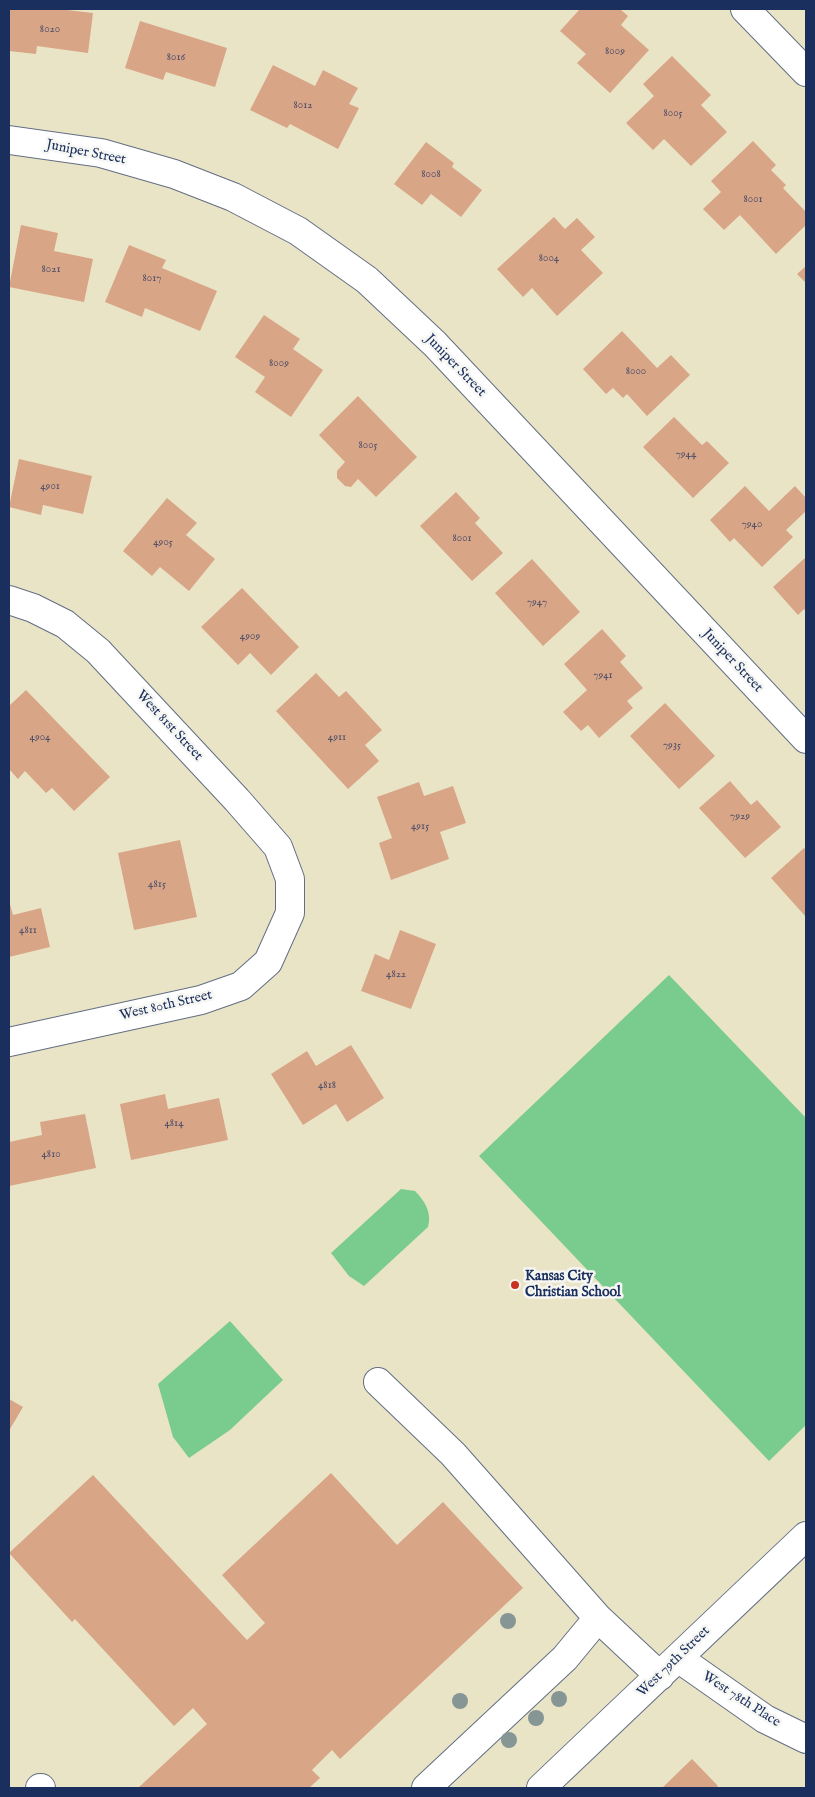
<!DOCTYPE html>
<style>
body{margin:0}
#map{position:relative;width:815px;height:1797px;overflow:hidden;background:#eae4c7;font-family:"IM FELL English",serif}
canvas{display:block}
.frame{position:absolute;inset:0;border:10px solid #1b2f5e;pointer-events:none}
</style>
<div id="map">
<canvas width="815" height="1797"></canvas>
<div class="frame"></div>
</div>
<script>
const ctx = document.querySelector('canvas').getContext('2d');
ctx.lineJoin = 'round';
function paint(path, color) { ctx.fillStyle = color; ctx.fill(path, 'evenodd'); }
function trace(path, color, width, dash) { ctx.strokeStyle = color; ctx.lineWidth = width; ctx.lineCap = dash ? 'butt' : 'round'; ctx.setLineDash(dash || []); ctx.stroke(path); }
function label(font, color, halo, rows, align = 'center') {
  ctx.font = font + ' "IM FELL English",serif'; ctx.lineWidth = 5; ctx.setLineDash([]); ctx.textBaseline = 'middle'; ctx.strokeStyle = halo; ctx.fillStyle = color; for (const [text, x, y, turn = 0] of rows) {
    ctx.save(); ctx.translate(x, y); ctx.rotate((+turn || 0) * Math.PI / 180); ctx.textAlign = isNaN(turn) ? turn : align; if (halo) ctx.strokeText(text, 0, 0); ctx.fillText(text, 0, 0); ctx.restore();
  }
}
const green = new Path2D(`
 M669 975 806 1118V1425L769 1461 479 1156Z
 M401 1189 415 1191C425 1201 432 1213 428 1227L364 1286 349 1276 331 1253Z
 M230 1321 283 1380 230 1430 189 1458 173 1437 158 1384Z`);
const building = new Path2D(`
 M9 9H58L93 13 88 53 37 46 36 54 9 51Z
 M580 9H620L628 16 621 25 649 50 610 93 577 63 586 54 560 31Z
 M140 21 227 48 215 87 166 72 163 80 125 68Z
 M672 56 711 95 701 105 727 132 691 166 664 139 653 150 626 123 654 96 643 84Z
 M273 65 315 86 323 70 358 88 349 104 359 108 338 149 290 124 287 128 250 110Z
 M753 141 776 165 771 170 786 185 783 188 806 212V225L776 254 740 215 724 230 703 209 721 192 711 181Z
 M426 142 454 163 452 167 482 190 461 217 431 194 422 205 394 184Z
 M554 217 565 229 577 218 595 237 581 250 603 273 557 316 532 288 523 297 497 269Z
 M21 225 58 233 54 251 93 259 84 302 9 287Z
 M129 245 166 260 162 268 217 291 200 331 145 308 142 317 105 302Z
 M806 266V283L797 274Z
 M264 315 300 339 293 349 323 370 291 417 255 392 265 377 235 357Z
 M622 331 657 368 671 355 690 375 647 416 627 394 623 398 613 388 606 394 583 369Z
 M358 396 417 457 376 497 358 479 351 487 345 486 337 478V471L345 462 319 435Z
 M674 417 702 445 707 441 729 463 693 498 643 447Z
 M19 459 92 476 83 514 43 505 41 515 9 507Z
 M745 486 769 511 795 486 806 498V511L786 530 793 537 762 567 734 538 730 542 710 520Z
 M456 492 480 518 475 523 503 553 472 581 420 526Z
 M167 498 197 523 186 535 215 559 189 591 160 567 152 576 123 551Z
 M806 557V612L804 609 798 615 773 587Z
 M532 559 580 612 543 646 495 593Z
 M242 588 299 647 271 675 250 653 238 665 201 627Z
 M602 629 626 656 620 662 643 688 627 701 633 708 599 738 588 725 581 731 563 712 587 690 564 664Z
 M316 673 339 697 346 691 382 730 365 745 379 761 348 789 276 711Z
 M26 690 110 777 74 811 52 788 46 793 25 771 18 779 9 769V706Z
 M665 703 715 756 679 789 630 736Z
 M730 781 751 805 757 800 781 827 745 858 699 808Z
 M419 782 424 796 453 786 466 823 440 832 449 859 391 880 379 843 392 838 377 797Z
 M180 840 197 917 134 930 118 853Z
 M804 848 806 850V917L771 878Z
 M9 901 13 915 41 908 50 947 9 957Z
 M400 930 436 944 411 1009 361 991 375 954 389 960Z
 M351 1045 384 1098 347 1122 336 1104 303 1125 271 1074 307 1051 316 1066Z
 M165 1094 168 1109 219 1098 228 1140 131 1160 120 1104Z
 M85 1114 96 1168 9 1186V1142L42 1135 40 1122Z
 M9 1399 23 1407 10 1429 9 1428Z
 M331 1473 397 1545 443 1502 523 1588 340 1759 332 1750 312 1770 320 1778 309 1788H138L207 1724 193 1708 174 1726 75 1619 72 1622 9 1553 93 1475 247 1640 265 1623 222 1575Z
 M692 1759 718 1786 716 1788H662Z`);
const minor = new Path2D(`
 M745 9 806 72
 M9 140 101 153 174 174 233 197 298 231 367 280 435 344 806 739
 M9 600 33 608 65 624 98 651 237 800 278 847 290 879V913L268 962 241 986 201 1000 9 1042
 M378 1382 453 1454 598 1618 660 1676
 M678 1658 765 1719 806 1739
 M40 1788H41
 M426 1788 565 1658 598 1618
 M541 1788 806 1536`);
const trees = [
 [508,1621],
 [559,1699],
 [460,1701],
 [536,1718],
 [509,1740]
];
const markers = [
 [515,1285,5,"#c8321e"]
];
const numberNames = [
 ["8020",50,30],
 ["8009",615,52],
 ["8016",176,58],
 ["8012",303,106],
 ["8005",673,114],
 ["8008",431,175],
 ["8001",753,200],
 ["8004",549,259],
 ["8021",51,270],
 ["8017",152,279],
 ["8009",279,364],
 ["8000",636,372],
 ["8005",368,446],
 ["7944",686,455],
 ["4901",50,487],
 ["7940",752,525],
 ["8001",462,539],
 ["4905",163,543],
 ["7947",537,603],
 ["4909",250,637],
 ["7941",603,676],
 ["4904",40,738],
 ["4911",337,738],
 ["7935",672,746],
 ["7929",740,817],
 ["4915",420,827],
 ["4815",157,885],
 ["4811",28,931],
 ["4822",396,975],
 ["4818",327,1086],
 ["4814",174,1124],
 ["4810",51,1155]
];
const streetNames = [
 ["Juniper Street",86,153,11],
 ["Juniper Street",455,366,46],
 ["Juniper Street",732,661,47],
 ["West 81st Street",169,726,47],
 ["West 80th Street",166,1006,-13],
 ["West 79th Street",674,1662,-44],
 ["West 78th Place",741,1700,33]
];
const poiNames = [
 ["Kansas City",525,1277],
 ["Christian School",525,1293]
];
paint(green, '#7acc8e');
paint(building, '#d8a586');
trace(minor, '#636e83', 30);
trace(minor, '#fff', 28);
ctx.fillStyle = '#859694';
for (const [x, y] of trees) { ctx.beginPath(); ctx.arc(x, y, 8, 0, 2 * Math.PI); ctx.fill(); }
for (const [x, y, r, color] of markers) { const dot = new Path2D(); dot.arc(x, y, r, 0, 2 * Math.PI); ctx.fillStyle = color; ctx.fill(dot); trace(dot, '#f6f6f2', 2); }
label('11px', '#4a4c68', null, numberNames);
label('14px', '#1b2f5e', '#f6f6f2', streetNames);
label('bold 14px', '#1b2f5e', '#f6f6f2', poiNames, 'left');
</script>
